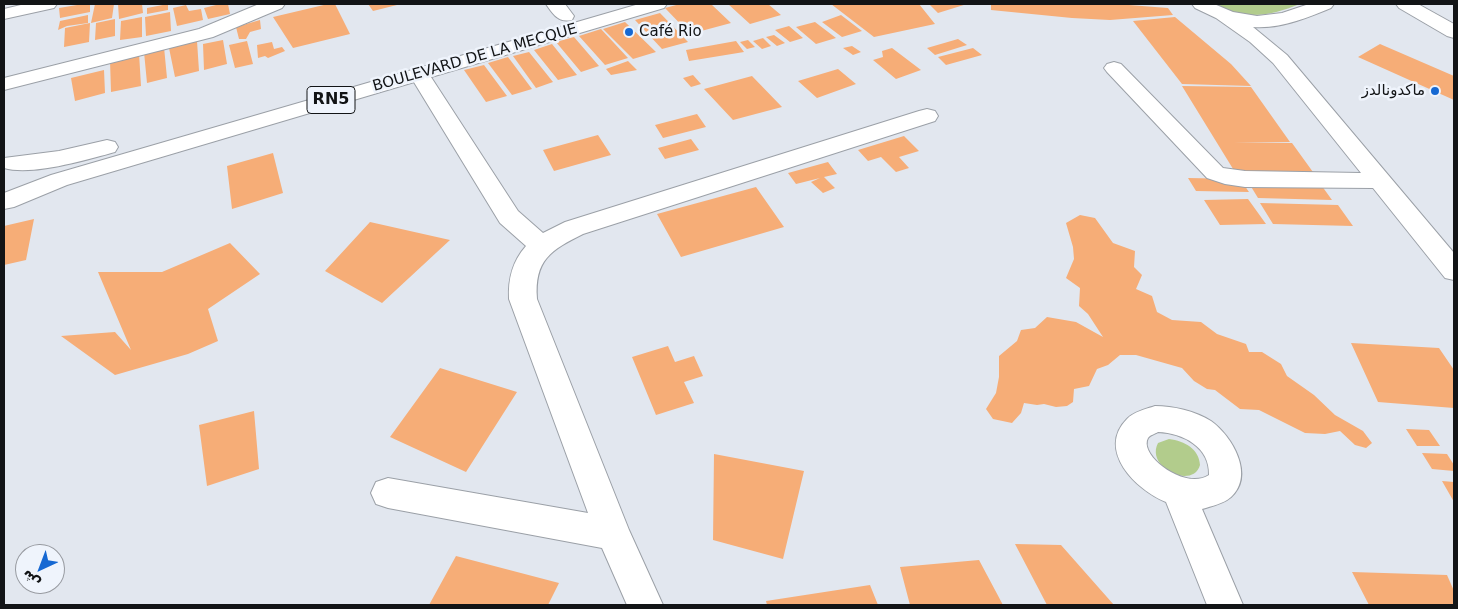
<!DOCTYPE html>
<meta charset="utf-8">
<style>
body{margin:0}
#map{position:relative;width:1458px;height:609px;overflow:hidden;background:#e2e7ef;font-family:"DejaVu Sans",Vazirmatn,sans-serif}
canvas{display:block}
.frame{position:absolute;inset:0;border:5px solid #121416;pointer-events:none}
.north{position:absolute;left:15px;top:544px;width:50px;height:50px;box-sizing:border-box;background:#eff4fc;border:1px solid #979aa0;border-radius:50%;rotate:223deg;font-size:14px;font-weight:700;line-height:20px;text-align:center;color:#121416}
.north::after{content:'';display:block;margin:auto;width:18px;height:22px;background:#1668d2;clip-path:polygon(50% 0,100% 100%,50% 72%,0 100%)}
</style>
<div id="map">
<canvas width="1458" height="609"></canvas>
<div class="frame"></div>
<div class="north">ش</div>
</div>
<script>
const ctx = document.querySelector('canvas').getContext('2d');
ctx.lineJoin = 'round';
function paint(path, color) { ctx.fillStyle = color; ctx.fill(path, 'evenodd'); }
function trace(path, color, width, dash) { ctx.strokeStyle = color; ctx.lineWidth = width; ctx.lineCap = dash ? 'butt' : 'round'; ctx.setLineDash(dash || []); ctx.stroke(path); }
function label(font, color, halo, rows, align = 'center') {
  ctx.font = font + ' "DejaVu Sans",Vazirmatn,sans-serif'; ctx.lineWidth = 5; ctx.setLineDash([]); ctx.textBaseline = 'middle'; ctx.strokeStyle = halo; ctx.fillStyle = color; for (const [text, x, y, turn = 0] of rows) {
    ctx.save(); ctx.translate(x, y); ctx.rotate((+turn || 0) * Math.PI / 180); ctx.textAlign = isNaN(turn) ? turn : align; if (halo) ctx.strokeText(text, 0, 0); ctx.fillText(text, 0, 0); ctx.restore();
  }
}
const green = new Path2D(`
 M1214 4H1300C1270 16 1244 21 1214 4Z
 M1169 439C1185 441 1199 449 1200 465 1193 490 1145 468 1158 443Z`);
const building = new Path2D(`
 M83 4H90V12L60 18 59 8Z
 M95 4H114L112 18 91 23Z
 M118 4H142L143 13 119 19Z
 M168 4V10L147 14V8Z
 M220 4H228L230 14 208 19 204 8Z
 M328 4H335L350 34 293 48 273 17Z
 M368 4H401L373 11Z
 M680 4H711L731 23 690 34 665 8Z
 M728 4H768L781 15 750 24Z
 M831 4H919L935 24 874 37Z
 M929 4H967L938 13Z
 M991 4H1116L1168 8 1173 15 1110 20 1072 18 991 10Z
 M186 5 189 11 201 9 203 20 177 26 173 8Z
 M170 12 171 31 146 36 145 17Z
 M660 13 688 42 662 49 635 20Z
 M88 15V23L67 26 58 30 60 21Z
 M841 15 862 31 842 37 822 22Z
 M142 17V37L120 40 121 21Z
 M1175 17 1231 64 1251 86 1182 84 1133 21Z
 M115 19V36L95 40 96 23Z
 M260 20 261 29 250 32 246 39H239L236 27Z
 M625 22 656 52 633 59 603 29Z
 M815 22 836 38 816 44 796 27Z
 M90 23 89 42 64 47 65 28Z
 M789 26 803 38 790 42 775 30Z
 M601 29 628 58 605 65 579 36Z
 M774 35 785 43 777 46 766 37Z
 M574 37 599 66 581 72 556 42Z
 M763 38 771 46 762 49 753 41Z
 M958 39 967 45 935 55 927 48Z
 M223 40 227 64 204 70 203 44Z
 M748 40 755 47 747 49 740 42Z
 M197 41 199 71 175 77 169 48Z
 M247 41 253 64 235 68 229 45Z
 M736 41 744 52 689 61 686 50Z
 M272 42 274 49 282 47 285 51 268 58 265 56 258 58 257 45Z
 M552 44 577 75 558 80 534 50Z
 M1380 44 1454 76V100L1358 57Z
 M852 46 861 52 853 55 843 48Z
 M164 47 167 78 147 83 144 52Z
 M892 48 921 70 896 79 873 60 883 57 882 51Z
 M973 48 982 55 946 65 938 57Z
 M529 52 553 82 536 88 513 56Z
 M139 53 141 86 111 92 110 60Z
 M508 57 532 89 512 95 488 63Z
 M628 61 637 70 611 75 606 69Z
 M484 65 507 96 486 102 464 70Z
 M838 69 856 84 817 98 798 81Z
 M104 70 105 93 75 101 71 78Z
 M693 75 701 84 691 87 683 78Z
 M752 76 782 107 733 120 704 89Z
 M1182 86 1251 87 1290 142H1234L1292 143 1318 179 1238 177Z
 M697 114 706 127 663 138 655 125Z
 M598 135 611 155 554 171 543 150Z
 M904 136 919 151 899 157 909 168 896 172 881 157 868 161 858 150Z
 M691 139 699 150 665 159 658 148Z
 M273 153 283 193 232 209 227 166Z
 M828 162 837 174 824 177 835 188 823 193 811 182 820 178 796 184 788 173Z
 M1188 178 1240 179 1249 192 1196 191Z
 M1247 180 1319 182 1332 200 1258 198Z
 M756 187 784 227 681 257 657 214Z
 M1248 199 1266 224 1220 225 1204 200Z
 M1260 203 1338 205 1353 226 1273 224Z
 M1080 215 1095 218 1113 243 1135 251 1134 267 1142 275 1136 289 1152 296 1157 312 1172 320 1201 322 1217 334 1246 344 1249 352H1262L1281 364 1287 376 1314 395 1335 415 1363 431 1372 443 1366 448 1355 445 1340 431 1325 434 1305 433 1259 410 1240 409 1215 390 1207 389 1194 381 1182 368 1136 355H1120L1108 365 1097 369 1089 386 1074 389 1073 402 1067 406 1056 407 1044 404 1037 405 1024 403 1021 413 1012 423 993 419 986 409 996 393 999 377V356L1017 341 1021 330 1035 328 1047 317 1076 322 1103 337 1088 314 1079 306 1080 288 1066 278 1074 259 1073 247 1066 223Z
 M34 219 26 260 4 265V226Z
 M370 222 450 240 382 303 325 271Z
 M230 243 260 274 208 309 218 341 188 354 115 375 61 336 115 332 131 350 98 272H162Z
 M1351 343 1439 348 1454 370V408L1378 402Z
 M668 346 675 362 694 356 703 376 684 382 694 403 656 415 632 357Z
 M440 368 517 392 466 472 390 437Z
 M254 411 259 469 207 486 199 425Z
 M1406 429 1429 430 1440 446H1417Z
 M1422 453 1447 454 1454 465V471L1432 469Z
 M714 454 804 471 783 559 713 540Z
 M1442 481 1454 482V502Z
 M1015 544 1061 545 1114 605H1047Z
 M456 556 559 583 548 605H429Z
 M979 560 1003 605H910L900 567Z
 M1352 572 1447 575 1454 591V605H1369Z
 M870 585 878 605H767L766 601Z`);
const minor = new Path2D(`
 M25 4H57L54 8 4 19V9Z
 M259 4H285L282 8 213 37 4 90V78L199 29Z
 M546 4H565L574 16 572 20C558 23 553 14 546 4Z
 M1192 4H1214L1233 12 1257 16 1282 13 1309 4H1334L1331 8C1306 18 1281 29 1253 27L1287 55 1454 253V280L1445 278 1373 188 1245 187 1225 184 1207 178 1107 72 1104 68 1107 64 1114 62 1121 64 1223 168 1245 171 1361 173 1273 63 1250 42 1216 18 1195 8Z
 M1396 4H1418L1454 24V38L1447 36 1399 8Z
 M419 68 426 70 429 74 518 211 543 233 565 222 919 111 927 109 935 111 938 116 935 121 583 234C551 250 534 260 537 299L629 530 663 605H627L602 548 388 508 376 504 371 493 376 482 388 478 588 513 509 299C508 279 512 262 526 246L500 223 409 74 412 70Z
 M1155 406C1173 406 1195 411 1211 421 1232 436 1255 475 1231 497 1223 504 1212 506 1202 509L1243 605H1207L1166 502C1136 490 1096 450 1127 419 1133 412 1146 409 1155 406ZM1158 432C1183 433 1210 447 1209 475 1185 491 1138 455 1148 438 1150 435 1155 434 1158 432Z`);
const major = new Path2D(`
 M639 4H667L664 8 67 185 14 207 4 209V193L51 175Z
 M107 140 115 142 118 147 115 152C86 160 32 176 4 168V158L59 151Z`);
const markers = [
 [629,32,5,"#1668d2"],
 [1435,91,5,"#1668d2"]
];
const farPoinames = [
 ["Café Rio",639,32],
 ["ماكدونالدز",1425,91,"right"]
];
const farStreetnames = [
 ["BOULEVARD DE LA MECQUE",475,58,-16]
];
const shields = [
 [331,100,48]
];
const shieldNames = [
 ["RN5",331,100]
];
paint(green, '#b2cc8c');
paint(building, '#f6ad77');
trace(minor, '#9ba0a7', 2);
trace(major, '#9ba0a7', 2);
paint(minor, '#fff');
paint(major, '#fff');
for (const [x, y, r, color] of markers) { const dot = new Path2D(); dot.arc(x, y, r, 0, 2 * Math.PI); ctx.fillStyle = color; ctx.fill(dot); trace(dot, '#eff4fc', 2); }
label('15px', '#121416', '#eff4fc', farPoinames, 'left');
label('15px', '#121416', '#eff4fc', farStreetnames);
for (const [x, y, w] of shields) { const box = new Path2D(); box.roundRect(x - w / 2, y - 13.5, w, 27, 4); ctx.fillStyle = '#eff4fc'; ctx.fill(box); trace(box, '#121416', 1); }
label('bold 16px', '#121416', null, shieldNames);
</script>
